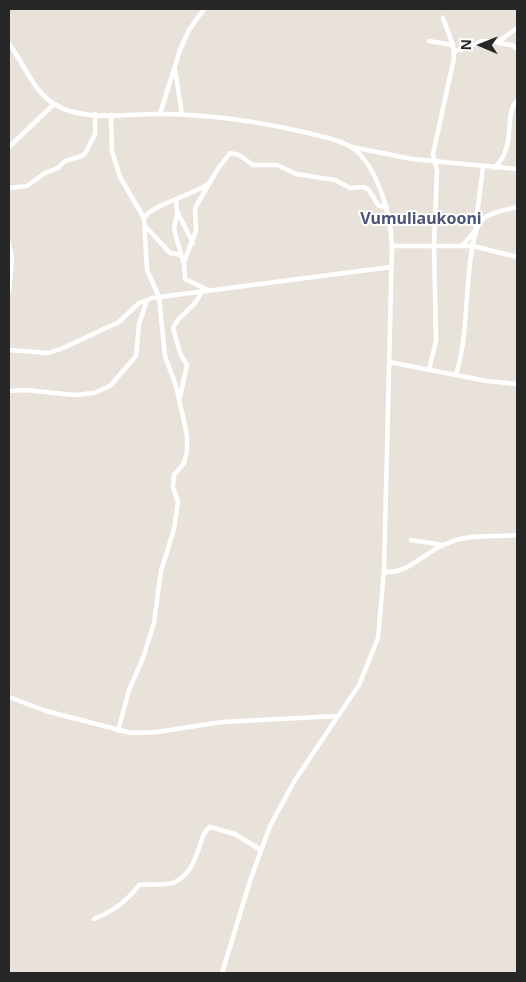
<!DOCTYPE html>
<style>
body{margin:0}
#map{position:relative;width:526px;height:982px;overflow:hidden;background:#e9e2da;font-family:"Noto Sans",sans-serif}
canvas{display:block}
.frame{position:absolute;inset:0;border:10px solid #272727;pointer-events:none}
.north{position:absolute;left:456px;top:20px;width:50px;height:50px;-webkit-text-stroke:4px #fff;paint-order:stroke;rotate:271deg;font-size:14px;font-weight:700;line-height:20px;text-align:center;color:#272727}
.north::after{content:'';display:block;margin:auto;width:18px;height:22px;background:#272727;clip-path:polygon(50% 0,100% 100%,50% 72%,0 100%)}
</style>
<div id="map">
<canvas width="526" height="982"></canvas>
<div class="frame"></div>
<div class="north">N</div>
</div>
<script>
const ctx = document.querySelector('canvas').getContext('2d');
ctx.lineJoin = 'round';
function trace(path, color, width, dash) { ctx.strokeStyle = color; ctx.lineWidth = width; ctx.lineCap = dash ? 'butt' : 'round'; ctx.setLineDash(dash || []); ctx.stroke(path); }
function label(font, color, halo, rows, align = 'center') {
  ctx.font = font + ' "Noto Sans",sans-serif'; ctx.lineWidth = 4; ctx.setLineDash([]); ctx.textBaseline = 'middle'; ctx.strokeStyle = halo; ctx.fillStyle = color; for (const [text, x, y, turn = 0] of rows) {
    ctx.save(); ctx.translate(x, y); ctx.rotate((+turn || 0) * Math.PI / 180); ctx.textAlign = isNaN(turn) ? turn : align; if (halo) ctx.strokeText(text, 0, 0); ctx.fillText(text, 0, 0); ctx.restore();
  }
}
const minor = new Path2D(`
 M429 41 453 45
 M498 43 512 45 517 49
 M9 44C24 63 33 91 54 104 83 122 126 114 158 114 211 114 257 121 308 133 322 137 339 139 351 147 378 165 391 216 392 246L384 571 378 638 359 685 295 780 270 826 250 881 222 973
 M454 51 467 48 482 41 498 42 517 28
 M175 69 182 115
 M160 114 180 50 189 30 204 9
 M111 115 112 151 120 177 144 218 147 270 159 297 165 356 176 386 187 435V451L184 463 174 475 173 487 178 502 174 529 161 571 154 623 143 658 129 690 118 731
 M9 147 54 104
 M352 147 412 159 517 169
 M494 168C518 147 503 113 517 101
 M9 188 27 186 45 173 58 168 65 161 82 156 86 152 95 134V114
 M176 200 177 211 193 243
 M177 214 174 229 183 261
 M144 218C153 204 192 196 209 183
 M146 227 170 253 181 255
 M9 243 12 259 9 292
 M463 245 475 231 483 167
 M392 246H473L517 257
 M208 290 185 279 184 262 196 231 195 208 217 170 230 153 239 155 253 165H277L296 174 335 180 350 188 364 187 369 190 378 205 387 208
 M9 350 49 353 63 348 119 322 139 303 147 300
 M389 362 487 381 517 384
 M429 370 436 341 434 245 437 171 433 154 454 58 453 45 443 18
 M456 375C460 361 463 347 464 333 467 312 468 233 482 220 490 212 506 210 517 207
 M9 391 25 390 75 395 94 393 110 386 136 356 139 324 147 300 152 298 391 267
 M180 397 187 365 180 353 173 328C179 313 197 308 202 290
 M411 540 443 545
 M384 571C402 577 424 554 441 546 470 532 489 538 517 535
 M9 697 46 711 131 733 157 732 222 722 338 716
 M94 919C112 912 128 900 139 885 151 883 164 887 175 882 201 870 197 834 210 827L235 834 261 850`);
const quarterNames = [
 ["Vumuliaukooni",421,219]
];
trace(minor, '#fff', 4.5);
label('bold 16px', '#4b5475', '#fff', quarterNames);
</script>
